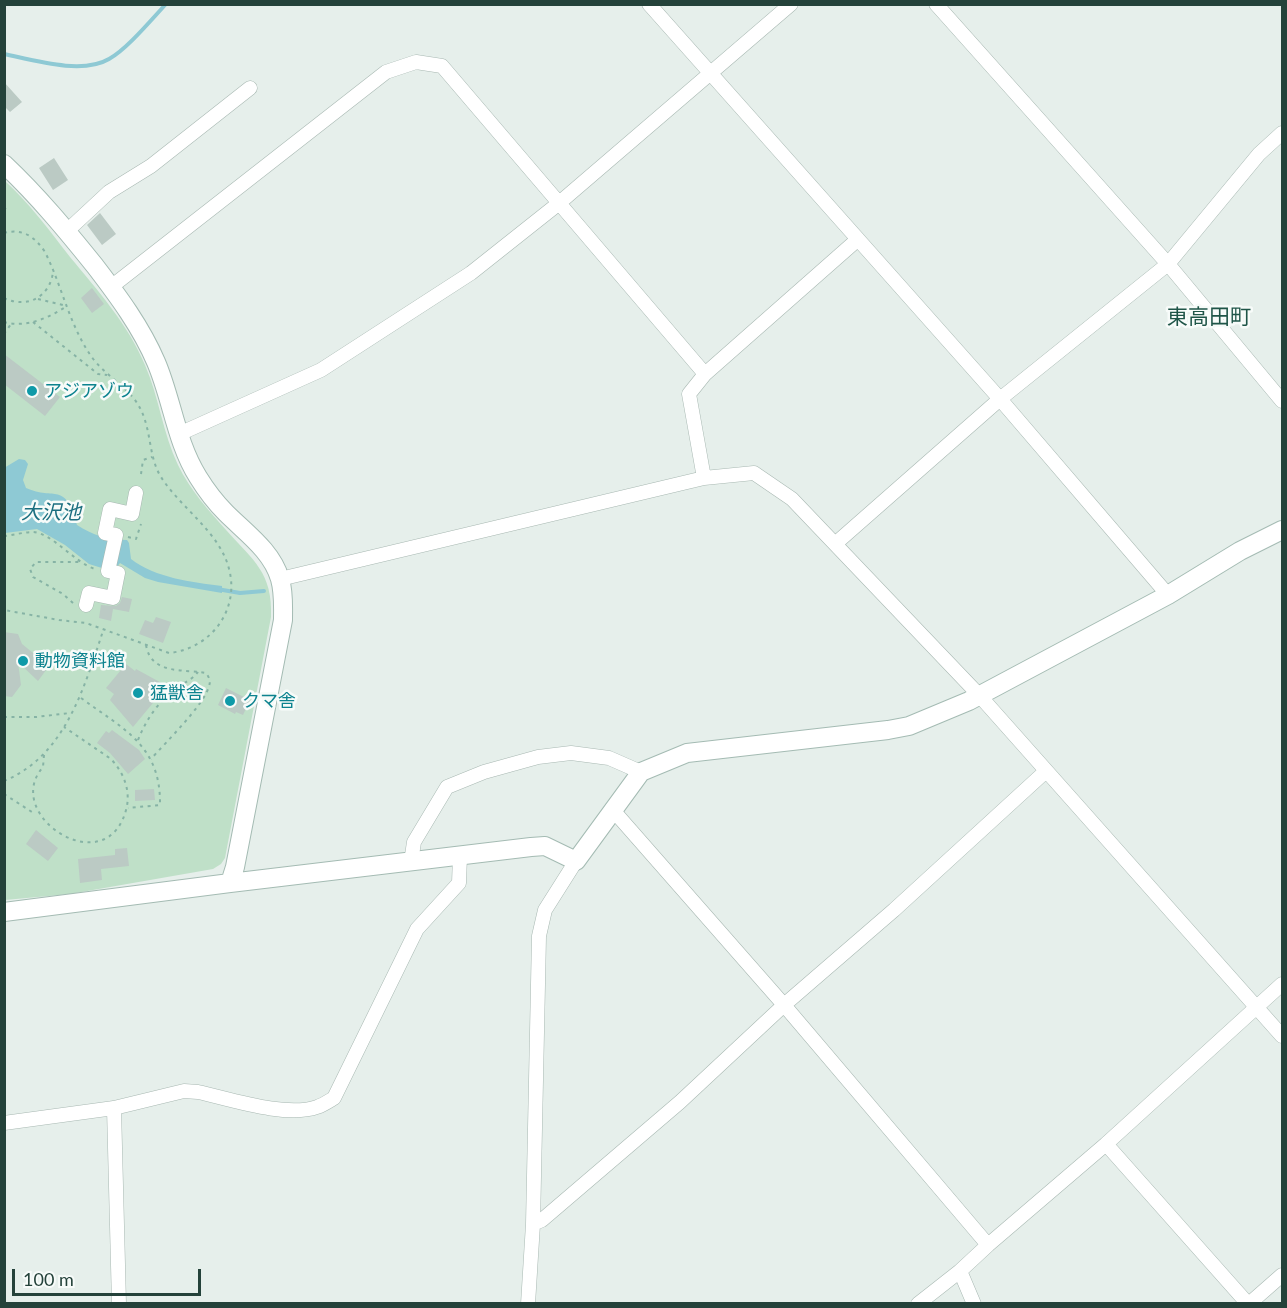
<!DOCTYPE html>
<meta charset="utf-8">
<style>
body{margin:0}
#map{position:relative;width:1287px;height:1308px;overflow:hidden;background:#e6efeb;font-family:Lato,sans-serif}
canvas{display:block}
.frame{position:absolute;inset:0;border:6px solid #24423a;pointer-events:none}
.scale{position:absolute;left:12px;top:1269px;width:189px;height:27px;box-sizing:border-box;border:3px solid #24423a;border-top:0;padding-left:8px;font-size:18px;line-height:21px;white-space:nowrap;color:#24423a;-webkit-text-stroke:4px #f7fbf9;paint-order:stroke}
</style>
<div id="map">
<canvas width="1287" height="1308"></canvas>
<div class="frame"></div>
<div class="scale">100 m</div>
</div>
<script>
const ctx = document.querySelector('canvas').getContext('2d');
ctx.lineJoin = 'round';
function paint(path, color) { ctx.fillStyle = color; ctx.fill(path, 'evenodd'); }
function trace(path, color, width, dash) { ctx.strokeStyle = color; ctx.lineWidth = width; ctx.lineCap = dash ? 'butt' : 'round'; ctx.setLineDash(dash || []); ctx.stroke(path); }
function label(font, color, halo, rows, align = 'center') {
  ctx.font = font + ' Lato,"Noto Sans JP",sans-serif'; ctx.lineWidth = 5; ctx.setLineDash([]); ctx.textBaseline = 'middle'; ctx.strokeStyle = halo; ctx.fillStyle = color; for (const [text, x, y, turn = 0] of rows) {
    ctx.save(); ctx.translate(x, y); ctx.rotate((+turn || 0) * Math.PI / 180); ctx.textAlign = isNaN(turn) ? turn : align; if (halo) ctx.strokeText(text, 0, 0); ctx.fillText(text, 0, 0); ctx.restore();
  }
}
const green = new Path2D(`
 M5 181C29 203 50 231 70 257 98 291 128 324 145 365 159 397 163 434 178 465 190 490 209 511 227 531 253 560 273 573 271 617L225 858 221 864 213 869 70 894 5 900Z`);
const water = new Path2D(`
 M19 459 25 460 28 464 23 480 26 488C55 501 65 480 77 525 92 535 109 540 127 540L129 543 131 559C156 578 191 582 222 586V593L158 582 145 578 120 563 115 569H105L89 564 65 545 37 529 5 533 4 468Z`);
const stream = new Path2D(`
 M4 54C33 60 82 75 109 59 127 49 151 20 166 4
 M217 589 240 593 264 591`);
const building = new Path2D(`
 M4 82 22 102 10 112 4 106Z
 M54 158 68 180 53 190 39 168Z
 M100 213 116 234 102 245 87 225Z
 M92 288 104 304 92 313 81 298Z
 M4 354 60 397 45 416 4 384Z
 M122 597 132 599 129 612 113 609 111 621 99 618 101 605 116 606 120 603Z
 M156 617 171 622 163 643 139 634 145 620 153 623Z
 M4 632 18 634 22 644 49 666 38 681 18 662 21 685 12 697 4 696Z
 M126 664 135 671 136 669 167 686 133 727 110 700 114 694 106 688Z
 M226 688 250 700 243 715 236 712 235 714 218 705Z
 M112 730 139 750 145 759 128 774 110 753 97 743 106 731 109 733Z
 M154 789 155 800 135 801V790Z
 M36 830 58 848 48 861 26 844Z
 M127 848 129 866 101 869 102 880 80 883 78 859 115 855V849Z`);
const path = new Path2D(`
 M4 207 7 211 4 213
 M4 233C23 228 35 237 45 252 62 286 69 324 91 356 105 376 130 388 140 408 152 431 148 456 161 477 182 510 222 533 230 573 238 613 209 649 169 653L86 623 59 620 4 610
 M4 298C27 309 50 297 53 272
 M38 299 67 306
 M4 322C26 328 49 318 67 306
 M33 322 98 374 107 375
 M4 334 11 324
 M141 474 143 460 152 457
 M4 536C14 535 24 532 33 532 52 533 75 563 95 569
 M128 537 136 539 141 524
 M73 603 63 594 33 577 30 569 36 562H80
 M146 645C151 675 184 669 206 673 209 677 211 681 209 686 205 704 165 743 151 759
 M81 698C123 729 161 745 160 805L128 808
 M4 717H36L70 713
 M138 740C146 720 158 702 175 689 183 683 192 680 198 672
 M44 755 43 767C0 816 110 886 127 806 130 788 123 772 111 759L64 727
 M4 781C65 756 84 688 103 631
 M4 794 32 812`);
const street = new Path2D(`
 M649 4 1000 399 1168 595
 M936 4 1168 264 1282 401
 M67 231 109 192 151 166 250 88
 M111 287 386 72 416 62 442 66 705 374
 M179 434 321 370 471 273 558 204 791 4
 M704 478 689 394 705 374 857 240
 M835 544 1000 399 1168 264 1259 154 1282 133
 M280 579 704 478 754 473 792 499 979 695 1282 1036
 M86 605 89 593 113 598 118 573 108 571 116 535 105 533 110 509 132 514 136 493
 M612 809 784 1005 988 1245 1106 1144 1248 1304
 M411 862 414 842 447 787 484 772 538 757 571 753 609 758 641 772
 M114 1108 119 1304
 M4 1123 114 1108 184 1091 198 1092C230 1099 286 1118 317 1107 323 1105 329 1101 334 1098L417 929 459 883 460 856
 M1106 1144 1282 984
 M533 1224 542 1220 680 1102 784 1005 894 910 1046 771
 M528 1304 533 1224 539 936 545 910 576 861
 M918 1304 960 1271
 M974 1304 960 1271 988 1245
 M1249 1304 1282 1275`);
const secondary = new Path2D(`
 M4 164C38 196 66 230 95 266 118 296 141 327 156 362 172 399 176 442 198 477 206 490 215 502 226 513 246 533 272 551 280 579 284 593 283 606 283 620L235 867 230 883
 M4 912 230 883 531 847 545 846 576 861 641 772 687 753 888 730 909 726 969 701 1168 595 1240 551 1282 530`);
const markers = [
 [32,391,6,"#0f9aa8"],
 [23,661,6,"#0f9aa8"],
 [138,693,6,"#0f9aa8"],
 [230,701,6,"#0f9aa8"]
];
const cultureNames = [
 ["アジアゾウ",44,391],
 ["動物資料館",35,661],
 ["猛獣舎",150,693],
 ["クマ舎",242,701]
];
const waterNames = [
 ["大沢池",51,513]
];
const quarterNames = [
 ["東高田町",1209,317]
];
paint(green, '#bfe0c8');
paint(water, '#8ec9d4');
trace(stream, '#8ec9d4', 4);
paint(building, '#bbcac4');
trace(street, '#a8b8b2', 15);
trace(secondary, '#a4bbb3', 20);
trace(path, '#86b3a5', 2, [3, 4.5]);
trace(street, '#fff', 14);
trace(secondary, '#fff', 18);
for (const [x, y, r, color] of markers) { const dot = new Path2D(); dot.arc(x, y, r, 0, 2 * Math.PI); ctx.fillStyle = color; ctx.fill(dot); trace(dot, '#f7fbf9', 2); }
label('18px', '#0d838f', '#f7fbf9', cultureNames, 'left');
label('italic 20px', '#1c6f80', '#f7fbf9', waterNames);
label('21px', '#1f5548', '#f7fbf9', quarterNames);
</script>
